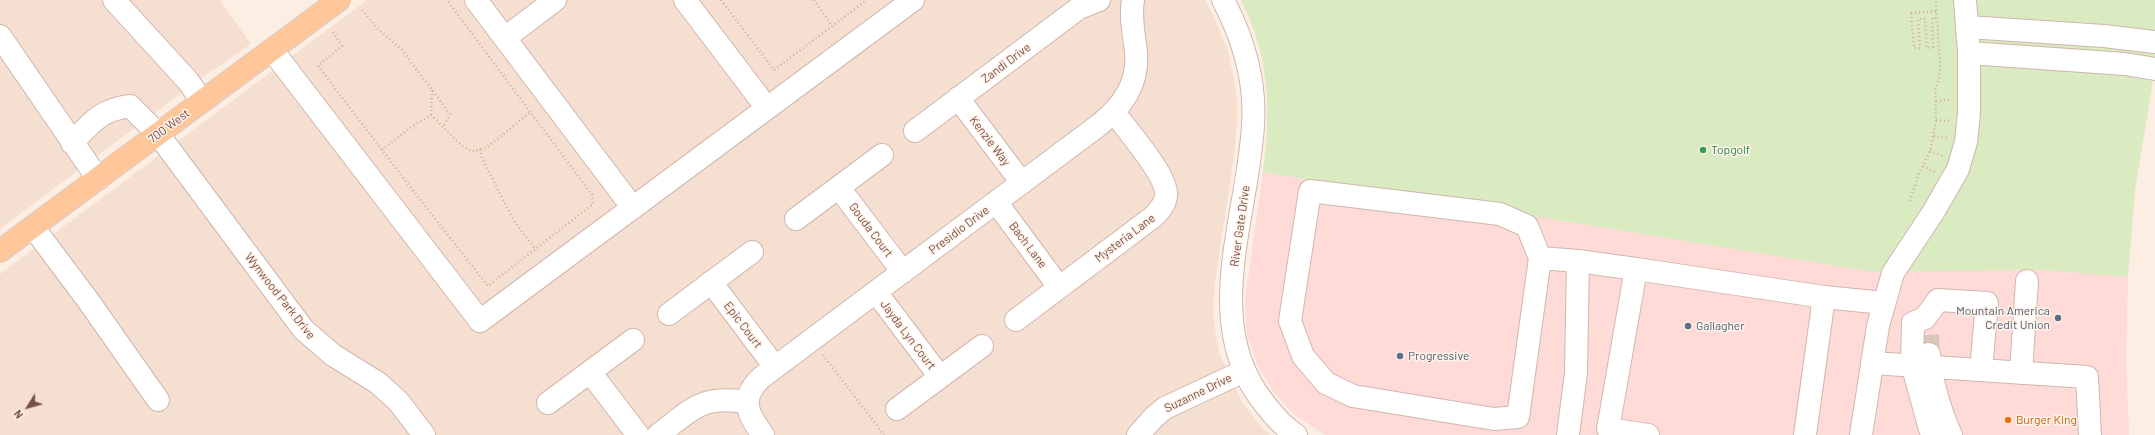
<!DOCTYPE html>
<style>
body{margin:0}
#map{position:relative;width:2155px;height:435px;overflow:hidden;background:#fdeee3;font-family:Barlow,sans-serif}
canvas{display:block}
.north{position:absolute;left:8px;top:387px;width:40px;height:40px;-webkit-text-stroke:3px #fff3ea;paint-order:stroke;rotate:233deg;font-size:11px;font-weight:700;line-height:16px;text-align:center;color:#765048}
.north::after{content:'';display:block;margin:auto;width:14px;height:18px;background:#765048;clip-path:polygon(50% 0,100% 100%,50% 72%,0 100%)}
</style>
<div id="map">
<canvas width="2155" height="435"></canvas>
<div class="north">N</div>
</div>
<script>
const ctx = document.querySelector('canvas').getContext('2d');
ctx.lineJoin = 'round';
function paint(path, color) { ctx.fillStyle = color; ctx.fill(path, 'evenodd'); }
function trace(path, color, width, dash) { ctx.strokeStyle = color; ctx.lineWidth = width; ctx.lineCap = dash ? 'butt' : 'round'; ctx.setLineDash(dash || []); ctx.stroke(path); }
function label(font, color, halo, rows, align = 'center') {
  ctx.font = font + ' Barlow,sans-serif'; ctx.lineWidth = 3; ctx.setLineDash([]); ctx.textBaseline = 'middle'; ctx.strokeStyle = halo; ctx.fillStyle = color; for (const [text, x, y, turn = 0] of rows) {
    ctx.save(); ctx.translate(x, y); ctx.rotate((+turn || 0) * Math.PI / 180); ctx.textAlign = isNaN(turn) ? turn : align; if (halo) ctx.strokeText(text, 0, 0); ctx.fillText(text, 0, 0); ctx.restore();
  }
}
const residential = new Path2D(`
 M0 0H220L251 44 203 77 0 229Z
 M367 0H1205L1218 26 1229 55 1237 95V125L1234 156 1215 282 1213 307 1215 329 1220 355 1241 400 1258 423 1270 435H0V274Z`);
const commercial = new Path2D(`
 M1241 0H2155V68L2135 189 2128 277 2126 358 2129 435H1326L1322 433 1293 414 1273 391 1257 364 1247 334 1245 301 1269 128 1268 101 1263 63 1256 35Z`);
const green = new Path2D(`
 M1241 0H2155V68L2135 189 2128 277 2044 270 1874 272 1263 172C1271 111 1270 56 1241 0Z`);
const minorTunnel = new Path2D(`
 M1928 335 1929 351`);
const path = new Path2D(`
 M721 0 774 70 867 0
 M814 0 832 26
 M362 10 377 28 402 50 450 114 444 126
 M1911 13 1914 48H1920L1918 19H1925L1927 48 1933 47 1932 18H1937
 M1911 13 1937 11
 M333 32 342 46 318 66 418 197 488 286 593 204 592 195 447 0
 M1936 101 1950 100
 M431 115 432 90
 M1936 120 1950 121
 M1934 136 1947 138
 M480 149 482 158 514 221 536 250
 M382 150 410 128 431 115C442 124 462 151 474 151 477 151 482 149 486 148L531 112
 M1930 151 1942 156
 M1923 166 1935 172
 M1910 201 1919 173 1930 151 1936 120 1935 90 1939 79 1940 65 1936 0
 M823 355 884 435`);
const minor = new Path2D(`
 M114 0 188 81 202 101
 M476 0 633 208
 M685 0 767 108
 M1223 0C1243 38 1256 82 1253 125 1248 217 1200 323 1264 403 1273 415 1284 427 1296 435
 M1968 27 2104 36 2155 42
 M0 36 98 179
 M505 38 555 0
 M272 50 480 321 913 0
 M1969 53 2125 64 2155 69
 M958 98 1022 183
 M915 131 1079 8 1099 0
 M72 143C92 122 100 110 130 106L158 134 303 329 333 355 378 383 398 401 424 435
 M839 188 903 272
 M996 202 1059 287
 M796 219 882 155
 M33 227 87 299 158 400
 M1540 258 1527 226 1500 214 1310 191 1290 321 1303 356 1326 383 1353 396 1494 419 1518 417 1540 258 1578 261
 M1636 269 1824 297
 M711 282 775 367
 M876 292 940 377
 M669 314 752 252
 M1016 320 1153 217C1159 211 1165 205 1166 196 1169 177 1126 129 1114 112
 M1929 354C1931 380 1940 411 1951 435
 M1872 363 2087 377 2090 435
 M590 372 638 435
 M2021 373 2027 281
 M548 403 633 340
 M897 409 982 346
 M658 435C693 409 700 395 747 402
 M763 435C747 413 739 398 762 377L1099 125C1123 106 1139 83 1136 52 1134 34 1130 18 1133 0
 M1138 435 1154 417 1165 408 1244 371
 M1568 435 1576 373 1578 261 1636 269 1608 429 1648 435
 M1805 435 1824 297 1884 303
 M1861 435 1878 326 1893 273 1934 211 1958 169 1966 142 1969 113V53L1965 0
 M1937 435 1930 429 1912 364 1913 323 1925 318 1938 300 1987 303 1981 370`);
const major = new Path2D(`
 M0 251 339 0`);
const markers = [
 [1703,150,4,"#2e9e5b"],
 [2058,318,4,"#5c6f8a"],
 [1688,326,4,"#5c6f8a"],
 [1400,356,4,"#5c6f8a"],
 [2008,420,4,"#e8710a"]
];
const streetNames = [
 ["Zandi Drive",1006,63,-37],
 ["700 West",169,126,-37],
 ["Kenzie Way",990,141,53],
 ["River Gate Drive",1240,226,-82],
 ["Gouda Court",871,230,53],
 ["Presidio Drive",959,230,-37],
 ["Mysteria Lane",1125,238,-37],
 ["Bach Lane",1028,245,53],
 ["Wynwood Park Drive",280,296,52],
 ["Epic Court",743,325,53],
 ["Jayda Lyn Court",908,335,53],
 ["Suzanne Drive",1198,393,-26]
];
const leisureNames = [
 ["Topgolf",1711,150]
];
const serviceNames = [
 ["Mountain America",2050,311,"right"],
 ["Credit Union",2050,325,"right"],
 ["Gallagher",1696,326],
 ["Progressive",1408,356]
];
const foodNames = [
 ["Burger King",2016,420]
];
paint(residential, '#f5dfd1');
paint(commercial, '#fedbd7');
paint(green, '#daebc1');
trace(minorTunnel, '#dbc6bc', 22, [22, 11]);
trace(minor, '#d1b6ac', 24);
trace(major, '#d9cecc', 24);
trace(path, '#d9a99d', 2.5, [1, 3]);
trace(minor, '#fff', 22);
trace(major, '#fec699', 22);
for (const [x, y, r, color] of markers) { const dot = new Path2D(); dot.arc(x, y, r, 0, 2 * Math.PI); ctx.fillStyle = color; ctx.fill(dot); trace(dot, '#fff3ea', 1.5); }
label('12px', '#765048', '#fff3ea', streetNames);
label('12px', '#27864d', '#fff3ea', leisureNames, 'left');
label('12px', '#4e5e75', '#fff3ea', serviceNames, 'left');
label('12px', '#c56008', '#fff3ea', foodNames, 'left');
</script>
